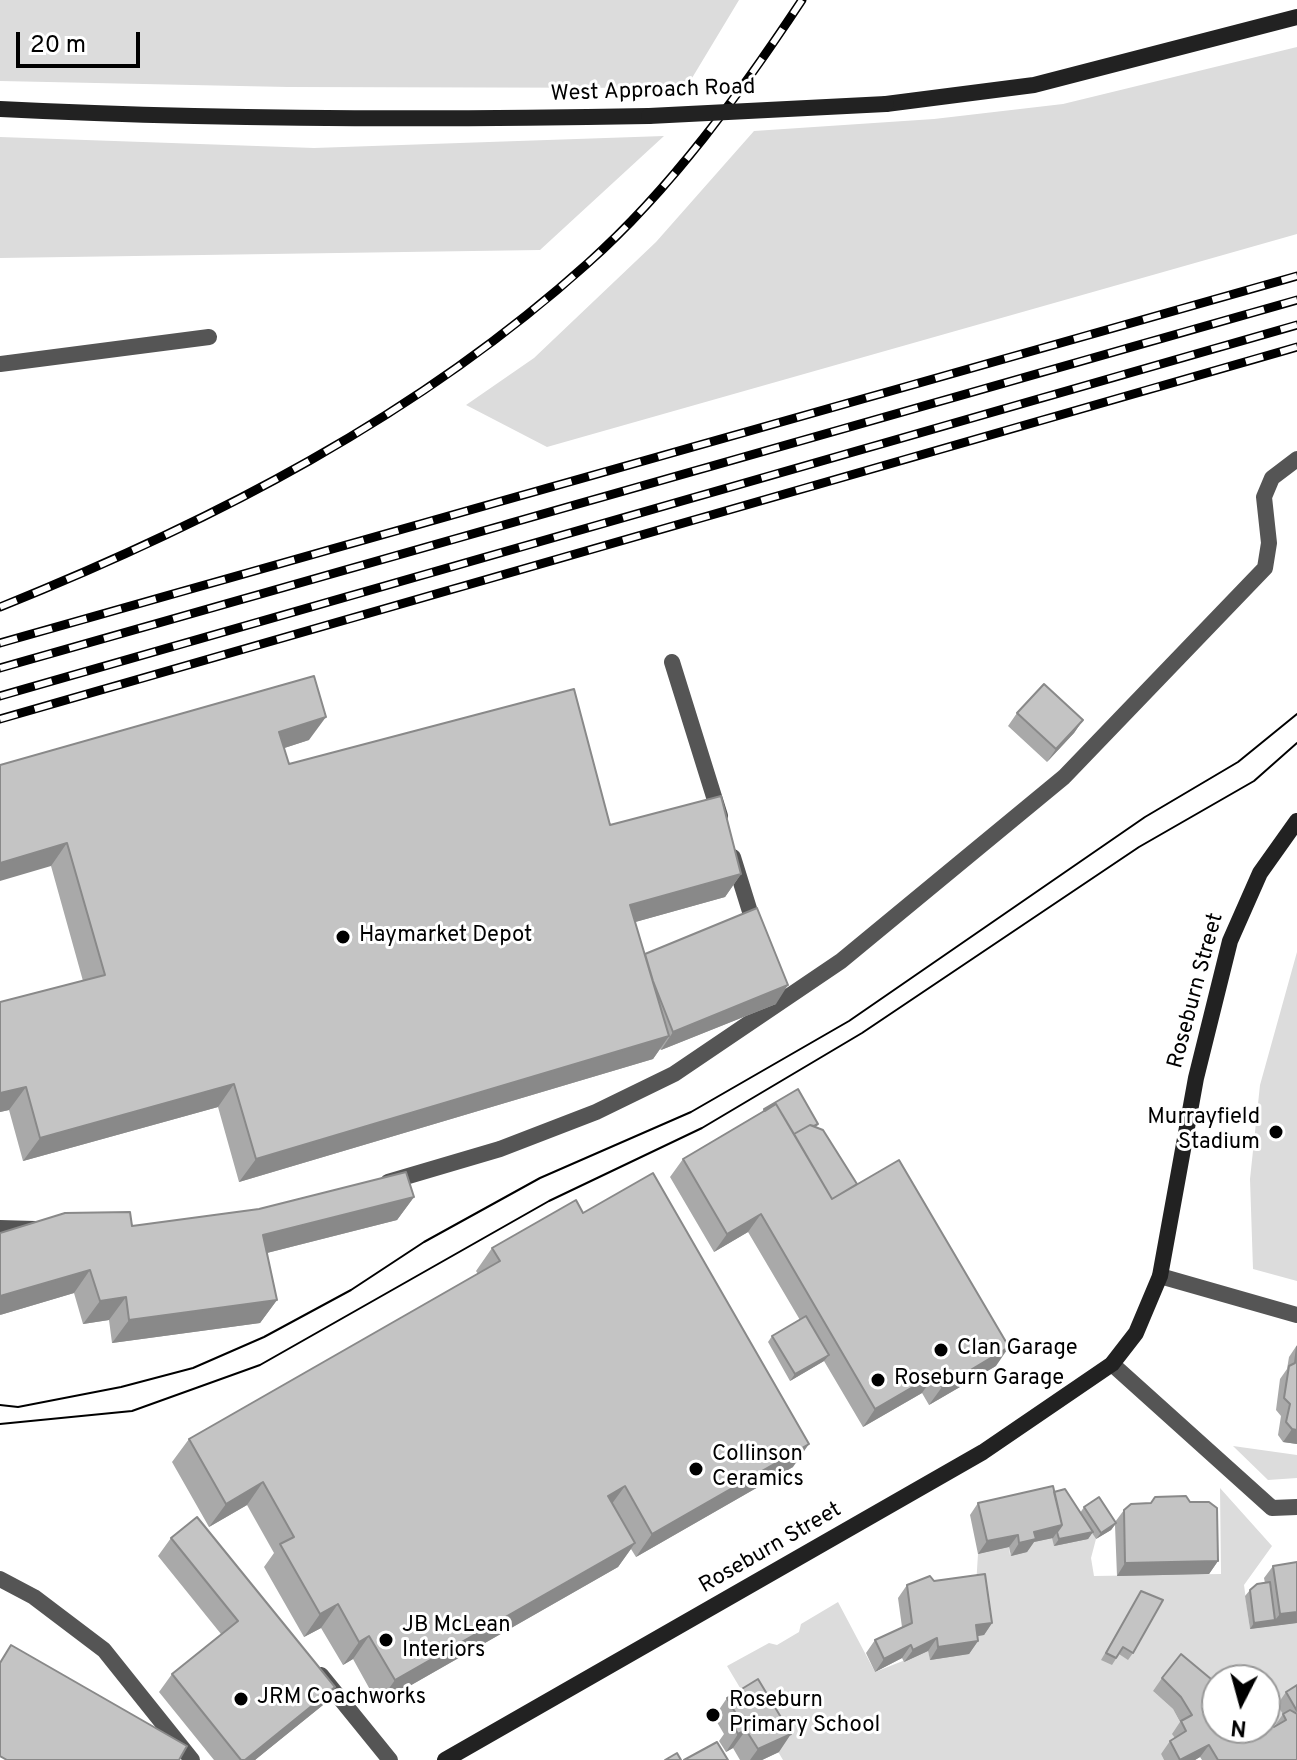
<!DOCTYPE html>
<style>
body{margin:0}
#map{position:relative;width:1297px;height:1760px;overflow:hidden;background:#fff;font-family:Overpass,sans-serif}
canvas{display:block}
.north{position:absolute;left:1201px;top:1664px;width:80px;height:80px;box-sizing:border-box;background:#fff;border:2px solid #999;border-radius:50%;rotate:186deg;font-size:22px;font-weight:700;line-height:32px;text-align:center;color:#000}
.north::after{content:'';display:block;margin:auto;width:28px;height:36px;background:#000;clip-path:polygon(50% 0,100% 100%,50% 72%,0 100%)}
.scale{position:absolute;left:16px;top:32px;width:124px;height:36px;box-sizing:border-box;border:4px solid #000;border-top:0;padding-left:10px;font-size:24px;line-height:28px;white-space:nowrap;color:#000;-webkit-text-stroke:6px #fff;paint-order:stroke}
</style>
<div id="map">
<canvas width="1297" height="1760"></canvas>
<div class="north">N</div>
<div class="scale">20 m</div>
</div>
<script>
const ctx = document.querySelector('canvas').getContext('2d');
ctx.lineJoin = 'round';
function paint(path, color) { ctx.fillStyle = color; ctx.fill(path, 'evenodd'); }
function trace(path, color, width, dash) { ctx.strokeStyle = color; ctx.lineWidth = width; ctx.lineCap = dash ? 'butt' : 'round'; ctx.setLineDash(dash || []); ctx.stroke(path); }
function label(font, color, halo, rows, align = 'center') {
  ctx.font = font + ' Overpass,sans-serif'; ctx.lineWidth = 6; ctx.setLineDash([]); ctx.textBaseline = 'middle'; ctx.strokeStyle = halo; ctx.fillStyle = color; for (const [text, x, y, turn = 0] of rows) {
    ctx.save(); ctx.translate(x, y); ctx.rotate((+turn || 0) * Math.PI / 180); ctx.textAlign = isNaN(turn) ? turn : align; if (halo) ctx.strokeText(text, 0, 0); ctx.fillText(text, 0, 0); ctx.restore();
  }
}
const green = new Path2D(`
 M0 0H739L686 88 288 87 0 81Z
 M1297 47V234L547 447 466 405 534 358 656 242 754 131 934 119 1063 104Z
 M664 136 540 250 0 258V137L314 148Z
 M1297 952V1281L1253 1269 1250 1179 1260 1085Z
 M1233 1446 1297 1455V1478L1268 1480Z
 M1220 1488 1272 1546 1244 1585 1250 1629 1297 1623V1700L1290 1728 1265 1740 1239 1728H1265V1680H1217V1717L1153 1691 1173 1709 1183 1728 1178 1743 1161 1754 1164 1760H783L727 1666 769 1643 777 1645 799 1632 801 1624 838 1602 875 1672 928 1651 930 1659 968 1654 967 1638 983 1635 976 1586 978 1554 1009 1547 1010 1555 1067 1494 1096 1539 1091 1558 1094 1576 1221 1574Z`);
const lane = new Path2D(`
 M0 364 209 337
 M672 662 720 816
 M733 857 756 931
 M388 1182 500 1149 596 1112 674 1074 841 961 1064 777 1265 568 1269 543 1264 497 1272 478 1297 459
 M0 1228 35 1229
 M1160 1276 1297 1315
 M0 1579 34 1597 104 1650 192 1760
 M321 1675 390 1760`);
const street = new Path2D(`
 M1112 1364 1272 1508 1297 1507`);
const secondary = new Path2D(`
 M886 104 1034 85 1297 17
 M0 109C216 120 432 120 649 116
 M445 1760 983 1452 1112 1364 1136 1333 1160 1276 1196 1078 1230 941 1260 873 1297 821`);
const tram = new Path2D(`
 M0 1405 18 1407 121 1387 193 1368 264 1337 351 1290 424 1242 540 1178 691 1112 849 1021 1145 817 1238 762 1297 714
 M0 1424 132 1411 260 1365 549 1201 702 1128 862 1033 1139 847 1254 781 1297 743`);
const rail = new Path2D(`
 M0 607C212 522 418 416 588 263 672 188 741 92 802 0
 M0 643 1297 276
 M0 668 1297 300
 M0 696 1297 325
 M0 719 1297 347`);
const secondaryBridge = new Path2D(`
 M649 116 886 104`);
const wall = new Path2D(`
 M1017 713 1083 720 1074 733 1047 762 1008 726Z
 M309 740 284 748 289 764 610 825 741 874 725 897 635 922 645 954 776 1004 661 1050 660 1049 653 1059 239 1182 218 1107 23 1161 9 1110 0 1112V1002L83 981 51 866 0 765Z
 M764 1109 818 1124 816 1127 857 1184 996 1366 929 1405 922 1393 863 1427 824 1361 790 1381 768 1342 772 1336 800 1320 748 1232 714 1252 670 1177 683 1159 762 1112Z
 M414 1197 397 1220 267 1253 277 1300 260 1323 112 1343 109 1320 83 1324 74 1293 0 1315 132 1226Z
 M583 1213 793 1467 636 1557 631 1549 618 1567 378 1704 353 1659 343 1665 321 1628 304 1637 264 1567 274 1553 247 1505 209 1527 172 1462 189 1439 478 1274 476 1271 492 1248Z
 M1297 1345V1444L1283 1442 1278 1435 1281 1416 1276 1410 1280 1379 1287 1369 1289 1357Z
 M1054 1492 1080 1513 1084 1507 1115 1522 1124 1510 1218 1561 1209 1574 1117 1576 1115 1525 1111 1530 1096 1539 1092 1533 1088 1539 1054 1546 1052 1538 1034 1542 1027 1552 1011 1556 1009 1547 978 1554 970 1515 978 1503Z
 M171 1538 323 1705 255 1760H214L159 1692 172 1674 221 1634 158 1556Z
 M1297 1562V1623L1250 1629 1245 1596 1250 1590 1265 1583 1264 1578 1273 1566Z
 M934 1581 992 1623 984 1635 977 1636 978 1641 969 1654 930 1660 928 1651 904 1662 902 1658 875 1672 866 1653 875 1640 902 1627 898 1598 907 1585Z
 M1141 1591 1133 1653 1128 1660 1119 1654 1112 1665 1101 1660Z
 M1162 1678 1217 1728 1257 1730 1274 1727 1283 1714 1277 1705 1286 1692 1297 1685V1760H1202L1200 1757 1195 1760H1164L1161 1754 1170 1741 1175 1738 1172 1734 1180 1722 1173 1709 1153 1691Z
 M727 1698 779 1752 762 1760H740L733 1748 726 1752 719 1741 724 1734 714 1717Z`);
const shadedWall = new Path2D(`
 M326 717 309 740 263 755 279 732Z
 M1083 720 1074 733 1047 762 1056 749Z
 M67 843 51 866 0 881V863Z
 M741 874 725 897 614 928 630 905Z
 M788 985 776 1004 661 1050 673 1032Z
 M669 1036 653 1059 239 1182 256 1159Z
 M234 1084 218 1107 23 1161 40 1138Z
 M26 1087 9 1110 0 1112V1093Z
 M414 1197 397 1220 247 1258 263 1235Z
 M761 1214 748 1232 714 1252 727 1234Z
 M90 1270 74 1293 0 1315V1296Z
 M126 1297 109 1320 83 1324 100 1301Z
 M277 1300 260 1323 112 1343 129 1320Z
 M1009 1347 996 1366 929 1405 942 1387Z
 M829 1355 824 1361 790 1381 795 1374Z
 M935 1374 922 1393 863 1427 875 1409Z
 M1292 1429 1297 1430V1444L1283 1442Z
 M809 1444 793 1467 636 1557 652 1534Z
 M263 1482 247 1505 209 1527 226 1504Z
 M625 1486 608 1509V1496Z
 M1116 1523 1111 1530 1096 1539 1101 1533Z
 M1062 1525 1053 1538 1034 1542 1027 1552 1011 1556 1019 1543 1034 1532Z
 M1093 1532 1088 1539 1054 1546 1059 1539Z
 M1018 1535 1009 1547 978 1554 987 1541Z
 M635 1543 618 1567 378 1704 395 1680Z
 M1218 1561 1209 1574 1117 1576 1125 1563Z
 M338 1604 321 1628 304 1637 320 1614Z
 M1297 1612V1623L1250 1629 1254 1623 1275 1620 1280 1614Z
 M992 1623 984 1635 967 1638 976 1625Z
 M369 1636 353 1659 343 1665 359 1642Z
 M937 1638 928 1651 904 1662 913 1650Z
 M978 1641 969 1654 930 1660 938 1647Z
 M911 1645 902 1658 875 1672 884 1659Z
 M335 1687 323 1705 255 1760H245Z
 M746 1730 733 1748 726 1752 738 1734Z
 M791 1734 779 1752 762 1760H750L758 1749Z
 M1209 1745 1200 1757 1195 1760H1181Z`);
const building = new Path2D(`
 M314 676 326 717 279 732 289 764 574 689 610 825 721 796 741 874 630 905 669 1036 256 1159 234 1084 40 1138 26 1087 0 1093V1002L105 975 67 843 0 863V765Z
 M1044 684 1083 720 1056 749 1017 713Z
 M757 908 788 985 673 1032 653 981 645 954Z
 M798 1089 818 1124 814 1126 810 1125 794 1134 776 1104 765 1111 764 1109Z
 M776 1104 832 1199 899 1160 1009 1347 942 1387 935 1374 875 1409 761 1214 727 1234 683 1159Z
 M810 1125 823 1130 857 1184 832 1199 794 1134Z
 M406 1172 414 1197 263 1235 277 1300 129 1320 126 1297 100 1301 90 1270 0 1296V1233L65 1213 130 1212 132 1226 259 1209Z
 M653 1173 809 1444 652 1534 625 1486 608 1496 635 1543 395 1680 369 1636 359 1642 338 1604 320 1614 280 1544 294 1537 263 1482 226 1504 189 1439 500 1261 492 1248 576 1200 583 1213Z
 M806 1316 829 1355 795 1374 772 1336Z
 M1297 1347V1430L1292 1429 1286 1422 1290 1404 1284 1398 1289 1366 1295 1363Z
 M1053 1486 1062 1525 1034 1532 1036 1539 1019 1543 1018 1535 987 1541 978 1503Z
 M1065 1489 1093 1532 1059 1539 1057 1532 1062 1525 1054 1492Z
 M1186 1496 1190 1502H1209L1217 1508 1218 1561 1125 1563 1124 1510 1131 1504 1151 1503 1155 1497Z
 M1099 1497 1116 1523 1101 1533 1084 1507Z
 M197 1517 335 1687 245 1760H241L172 1674 238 1621 171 1538Z
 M1297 1562V1612L1280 1614 1273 1566Z
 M985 1574 992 1623 976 1625 978 1641 938 1647 937 1638 913 1650 911 1645 884 1659 875 1640 912 1623 907 1585 930 1576 934 1581Z
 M1270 1582 1275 1620 1254 1623 1250 1590 1257 1584Z
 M1141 1591 1163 1600 1133 1653 1123 1647 1116 1658 1106 1653Z
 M11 1645 187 1746 179 1760H7L0 1756V1663Z
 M1181 1654 1211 1679 1217 1689V1728H1255L1257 1730 1261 1728H1265V1726L1270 1723 1274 1727 1286 1720 1283 1714 1290 1710 1297 1714V1760H1218L1209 1745 1180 1760 1170 1741 1186 1731 1181 1721 1192 1715 1181 1697 1162 1678Z
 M758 1679 791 1734 758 1749 746 1730 738 1734 732 1723 739 1719 727 1698Z
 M1297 1685V1711L1286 1692Z
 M717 1742 728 1760H684Z
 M677 1753 681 1760H665Z`);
const markers = [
 [343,937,8,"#000"],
 [1276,1132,8,"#000"],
 [941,1350,8,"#000"],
 [878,1380,8,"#000"],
 [696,1469,8,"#000"],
 [386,1640,8,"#000"],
 [241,1699,8,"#000"],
 [713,1715,8,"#000"]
];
const streetNames = [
 ["West Approach Road",653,92,-2],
 ["Roseburn Street",1197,991,-75],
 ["Roseburn Street",771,1549,-30]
];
const poiNames = [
 ["Haymarket Depot",359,937],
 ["Murrayfield",1260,1119,"right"],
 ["Stadium",1260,1144,"right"],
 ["Clan Garage",957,1350],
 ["Roseburn Garage",894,1380],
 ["Collinson",712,1456],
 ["Ceramics",712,1481],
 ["JB McLean",402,1627],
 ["Interiors",402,1652],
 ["JRM Coachworks",257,1699],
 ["Roseburn",729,1702],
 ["Primary School",729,1727]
];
paint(green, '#dcdcdc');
trace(lane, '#555', 16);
trace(street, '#555', 16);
trace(secondary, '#222', 16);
trace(tram, '#000', 2);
trace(rail, '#000', 9);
trace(rail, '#fff', 6, [18]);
trace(secondaryBridge, '#222', 16);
paint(wall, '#a9a9a9');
paint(shadedWall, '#898989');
paint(building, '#c4c4c4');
trace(building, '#898989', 2);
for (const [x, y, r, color] of markers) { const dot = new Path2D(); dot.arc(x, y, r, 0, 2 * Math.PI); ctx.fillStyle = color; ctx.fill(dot); trace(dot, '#fff', 3); }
label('22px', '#000', '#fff', streetNames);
label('22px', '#000', '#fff', poiNames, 'left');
</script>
